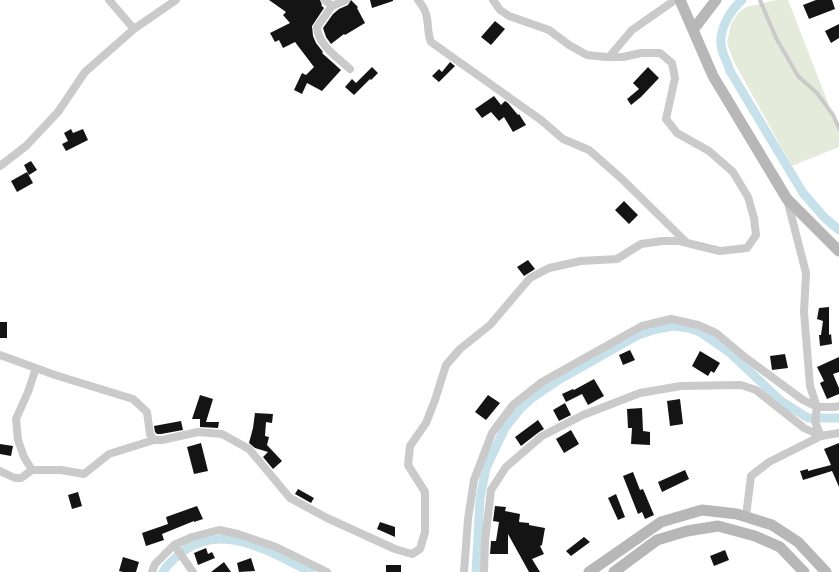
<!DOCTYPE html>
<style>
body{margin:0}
canvas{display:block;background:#fff}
</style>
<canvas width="839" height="572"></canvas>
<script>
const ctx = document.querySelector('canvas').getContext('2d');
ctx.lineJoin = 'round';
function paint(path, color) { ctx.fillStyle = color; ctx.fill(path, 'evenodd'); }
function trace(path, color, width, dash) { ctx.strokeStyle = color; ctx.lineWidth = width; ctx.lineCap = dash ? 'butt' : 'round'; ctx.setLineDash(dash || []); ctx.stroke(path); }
const green = new Path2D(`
 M776 0H788L839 131V147L792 166 734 62 727 43 731 24 738 13 746 7Z`);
const canal = new Path2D(`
 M742 0C729 12 717 32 722 50 724 57 728 64 730 71L803 193 824 217 839 230
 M163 572C168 563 174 559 182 552 224 521 271 553 311 572
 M476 572 480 499 486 468 505 428 520 409 532 398 560 379 638 335 657 329 674 326 688 328 700 332 729 352 781 401 808 418H839`);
const building = new Path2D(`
 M269 0H320L322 5H321L324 8 312 26 313 36 316 43 323 52 322 53 341 70 322 91 307 83 302 94 294 90 302 73 306 75 314 67 295 42 283 48 279 40 275 42 270 33 290 23 283 15 286 12Z
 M351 0 358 7 357 8 365 23 345 35 344 34 331 44 326 37 323 28 333 14 339 9 348 5Z
 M370 0H393V1L372 8Z
 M816 0H832L835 9 809 19 803 5Z
 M495 21 505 29 491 45 481 37Z
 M839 24V38L831 43 825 31Z
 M450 62 455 66 439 82 432 76 439 69 442 72Z
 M372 67 378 73 371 80 370 79 354 95 345 87 352 79 356 83Z
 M648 67 659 78 641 97 631 105 627 99 639 89 633 83Z
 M494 96 501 105 505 101 508 103 518 115 519 114 526 125 513 132 504 117 499 121 491 112 482 118 475 109Z
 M71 129 73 133 83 129 88 140 66 151 62 144 68 141 64 133Z
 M31 161 37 170 29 175 24 165Z
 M27 172 33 183 17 192 11 181Z
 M624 201 638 215 629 224 615 210Z
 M528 260 535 269 524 276 517 267Z
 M829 307V335L831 334 832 344 820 346 819 335H821L823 321 817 319 819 308Z
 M0 322H7V338H0Z
 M630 350 635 360 623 365 619 355Z
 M700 351 720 363 714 373 711 371 708 376 692 366Z
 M785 354 788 368 772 370 770 356Z
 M839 357V372L833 374 839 388V394L827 399 820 383 824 381 817 367Z
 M594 379 604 396 588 405 582 394 566 402 562 394 573 389 574 390Z
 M200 395 213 399 206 422H219L218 428 200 427V419H192Z
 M488 395 500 403 486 420 475 412Z
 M680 399 683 424 670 426 667 401Z
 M565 403 571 415 559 421 553 410Z
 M642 408 643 431 650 432V445L631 444 632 428H628L627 409Z
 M255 413 273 414 272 423 266 422 265 436 269 437 267 445 282 461 273 469 263 457 268 452 255 448 249 443 253 428Z
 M538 420 544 429 539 432 521 446 515 437Z
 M181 421 183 430 161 434H157L155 432 154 426Z
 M571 430 579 444 564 453 556 439Z
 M201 443 208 471 194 474 187 447Z
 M839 443V487L832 471 803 480 800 471 808 469V471L831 465 824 449Z
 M0 444 13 446 11 456 0 454Z
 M685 470 689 479 662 492 658 482Z
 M633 472 640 490 643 489 654 515 645 519 642 512 638 514 623 476Z
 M298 489 314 498 311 503 295 494Z
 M78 492 82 506 72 509 68 495Z
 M616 494 625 517 618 520 608 498Z
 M197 506 203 519 194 522V521L162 534 164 540 146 546 142 533 168 524 166 517Z
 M495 506 506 507 505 511 520 514 519 522 529 523V525L545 528 542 545 540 546 544 554 532 559 540 572H529L508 534V554H490L491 541H496L499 522 493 521Z
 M380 522 395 527V537L377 529Z
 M584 537 590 542 571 556 566 551Z
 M206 548 208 554 212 552 215 558 198 565 194 553Z
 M725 550 729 560 714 566 710 556Z
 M123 557 139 562 136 572H123L119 571Z
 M251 558 255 571 239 572 237 563Z
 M224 562 231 572H211Z
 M386 565H401V572H386Z`);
const service = new Path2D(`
 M760 0 776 38 798 76 817 93 833 115 839 128`);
const minor = new Path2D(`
 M109 0 134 29
 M325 0 332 6 346 0
 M418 0C421 4 425 9 426 14 429 24 427 33 431 42L541 120 563 139 589 150 622 179 686 242
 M332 6 317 27C318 45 337 57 350 69
 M609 57 632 30 675 0
 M0 166 26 146 58 112 85 72 134 29 176 0
 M0 355 55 375 133 399 147 412 150 434 154 440H162L198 432 222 434 249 449 290 498 327 518 395 549 412 554 420 549 425 532V492L408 465 410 446 426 423 435 400 446 365 460 349 490 325 530 278 549 268 581 261 617 259 641 244 662 241H679L720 251 747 248 756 235 754 218 748 197 733 172 709 151 677 133 666 119 675 78 672 63 660 53H641L623 57H606L587 55 569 45 549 30 509 16 500 10 493 0
 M32 470 24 457 18 440 16 419 28 392 36 368
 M0 471 15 478H21L32 470H61L84 474 109 454 154 440
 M746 516 751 476 769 462 821 436 815 422 817 407 810 386 804 312 806 273 787 199
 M174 545 193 572
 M152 572 155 564 174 545 192 537 219 530 238 534 276 547 327 572
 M464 572 468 519 474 480 492 433 513 405 542 382 642 326 671 319 698 325 716 333 746 358 803 400 817 407H835L839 406
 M484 572 485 541 491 490 506 467 542 436 583 415 640 393 681 386 741 385 756 390 804 428 821 436 839 433`);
const secondary = new Path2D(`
 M680 0 713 76 787 199 839 251
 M693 30 716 0
 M589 572 661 522 702 510 737 514 772 525 798 542 826 572
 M614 572 657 540 687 531 718 526 755 536 780 547 804 572`);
paint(green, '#e5ebdb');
trace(canal, '#c7e1eb', 9);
paint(building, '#141414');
trace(service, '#cacaca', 4);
trace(minor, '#cacaca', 8);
trace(secondary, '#b7b7b7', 11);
</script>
